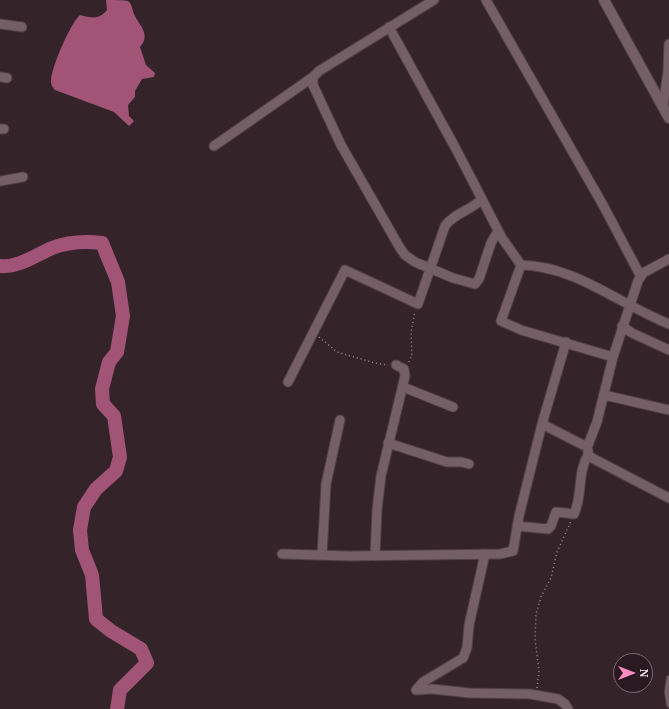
<!DOCTYPE html>
<style>
body{margin:0}
#map{position:relative;width:669px;height:709px;overflow:hidden;background:#35232a;font-family:"Noto Serif",serif}
canvas{display:block}
.north{position:absolute;left:613px;top:653px;width:40px;height:40px;box-sizing:border-box;background:#2b1921;border:1px solid #796970;border-radius:50%;rotate:90deg;font-size:11px;font-weight:700;line-height:16px;text-align:center;color:#eee1e6}
.north::after{content:'';display:block;margin:auto;width:14px;height:18px;background:#fd8ebf;clip-path:polygon(50% 0,100% 100%,50% 72%,0 100%)}
</style>
<div id="map">
<canvas width="669" height="709"></canvas>
<div class="north">N</div>
</div>
<script>
const ctx = document.querySelector('canvas').getContext('2d');
ctx.lineJoin = 'round';
function paint(path, color) { ctx.fillStyle = color; ctx.fill(path, 'evenodd'); }
function trace(path, color, width, dash) { ctx.strokeStyle = color; ctx.lineWidth = width; ctx.lineCap = dash ? 'butt' : 'round'; ctx.setLineDash(dash || []); ctx.stroke(path); }
const water = new Path2D(`
 M106 0C111 0 125 0 128 1 133 5 132 11 135 16 140 26 151 35 140 47L146 65 155 73 154 77 142 79 135 91V97L128 105 129 116 134 121 129 126 114 112 55 90C53 88 51 85 51 82 50 70 71 22 80 15 92 18 99 20 107 10Z`);
const river = new Path2D(`
 M0 266C18 268 36 255 52 248 68 242 86 241 102 243L118 282 123 316 117 352 109 362 102 389 103 404 114 416 120 457 116 471 96 489 84 507 80 530 82 550 92 575 96 619 111 631 141 649 147 663 120 690 117 709`);
const path = new Path2D(`
 M319 337 337 352 375 363 388 365
 M409 362 412 355 411 332 415 311
 M537 688 539 671 535 639 536 614 541 597 551 578 557 552 571 521`);
const lane = new Path2D(`
 M669 678 667 692 669 705`);
const street = new Path2D(`
 M434 0 319 71 313 77V85L341 145 400 248 405 255 415 262 453 278 475 284 479 279 491 243 498 231
 M486 0 603 205 640 275
 M0 24 22 27
 M389 27 456 149 502 238 521 265
 M0 77 7 78
 M663 107 668 71 669 44
 M0 129H4
 M214 146 313 77
 M0 181 23 177
 M521 265 501 321 521 330 613 357
 M521 265C576 266 620 305 669 324
 M622 326 632 333 669 350
 M288 382 345 270 418 304 445 226C454 213 472 210 482 199
 M403 387 453 407
 M604 395 669 410
 M542 424 566 342
 M388 443 447 462H461L469 464
 M588 450V455L594 459 669 498
 M517 526 548 529 551 526 556 512 574 514C583 495 577 473 588 455
 M282 554 349 556 500 554 513 551 519 516 542 424 583 445H588L597 422 613 357 638 281 643 273 669 259
 M485 554 469 625 467 648 463 658 423 682 416 690 432 689 470 693 530 694 558 699 565 704 568 709
 M322 555 326 484 340 420
 M375 556 377 510 381 476 405 376 404 369 396 365`);
const secondary = new Path2D(`
 M604 0 669 118`);
paint(water, '#a25477');
trace(river, '#a25477', 14);
trace(lane, '#4e3f46', 6);
trace(street, '#4e3f46', 11);
trace(secondary, '#4e3f46', 12);
trace(path, '#9a8a90', 1.5, [1, 3]);
trace(lane, '#755f67', 4.5);
trace(street, '#755f67', 9);
trace(secondary, '#755f67', 10);
</script>
